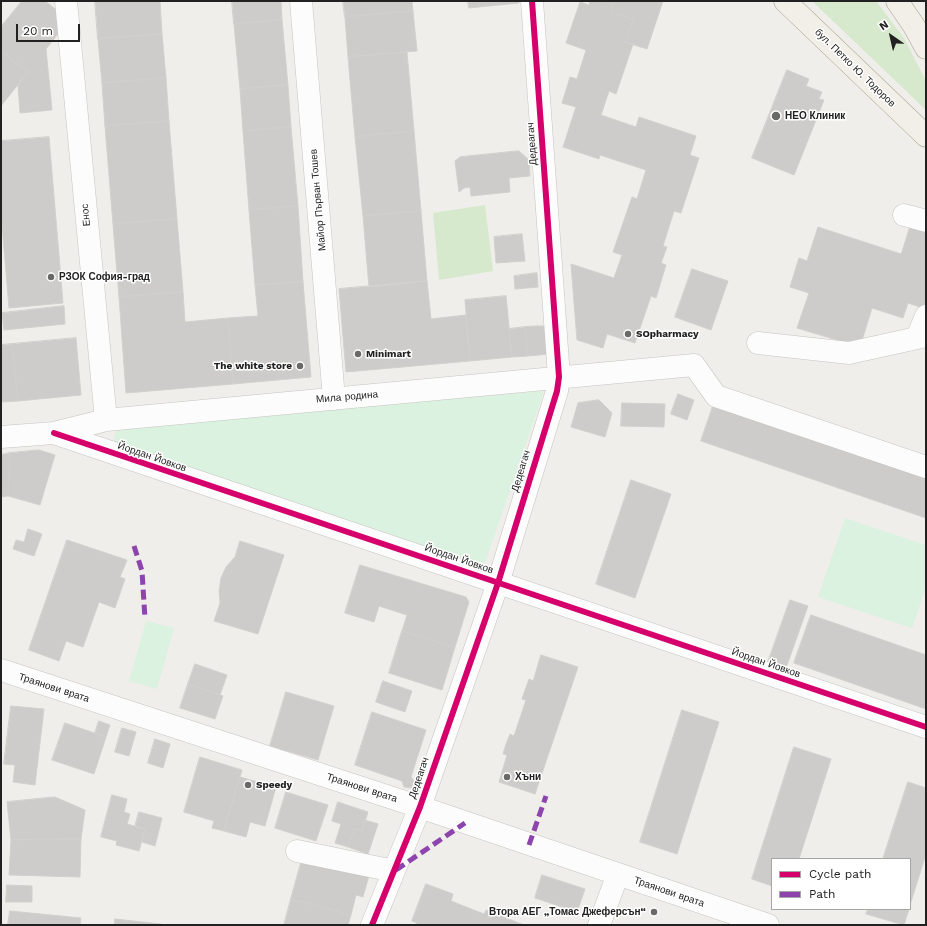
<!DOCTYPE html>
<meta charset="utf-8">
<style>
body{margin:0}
#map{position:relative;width:927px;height:926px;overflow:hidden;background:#efeeea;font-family:"Work Sans",sans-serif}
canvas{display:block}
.frame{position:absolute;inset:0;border:2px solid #212121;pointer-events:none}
.legend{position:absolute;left:771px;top:858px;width:140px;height:52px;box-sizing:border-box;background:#fff;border:1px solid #a6a6a6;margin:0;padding:5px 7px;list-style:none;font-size:12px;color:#212121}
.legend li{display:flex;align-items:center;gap:8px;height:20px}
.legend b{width:20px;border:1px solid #a6a6a6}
.north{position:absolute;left:871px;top:16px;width:40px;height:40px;-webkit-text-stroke:3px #fff;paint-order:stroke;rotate:326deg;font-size:11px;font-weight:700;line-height:16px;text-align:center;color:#212121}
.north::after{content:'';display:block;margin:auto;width:14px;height:18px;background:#212121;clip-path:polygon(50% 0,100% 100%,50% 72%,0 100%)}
.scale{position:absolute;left:16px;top:24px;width:64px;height:18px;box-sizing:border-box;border:2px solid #212121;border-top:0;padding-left:5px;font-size:12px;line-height:14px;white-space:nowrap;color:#212121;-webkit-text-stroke:3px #fff;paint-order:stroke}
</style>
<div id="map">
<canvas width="927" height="926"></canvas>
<div class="frame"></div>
<ul class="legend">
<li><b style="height:5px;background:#d6006c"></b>Cycle path</li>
<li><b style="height:5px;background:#8e44ad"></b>Path</li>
</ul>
<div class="north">N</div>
<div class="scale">20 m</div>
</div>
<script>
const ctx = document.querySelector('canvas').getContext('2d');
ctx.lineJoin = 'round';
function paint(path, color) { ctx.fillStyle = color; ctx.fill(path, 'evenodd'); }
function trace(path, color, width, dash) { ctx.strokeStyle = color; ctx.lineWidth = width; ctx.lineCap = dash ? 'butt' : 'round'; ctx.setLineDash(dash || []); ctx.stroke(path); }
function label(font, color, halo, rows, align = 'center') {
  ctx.font = font + ' "Work Sans",sans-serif'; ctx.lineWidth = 3; ctx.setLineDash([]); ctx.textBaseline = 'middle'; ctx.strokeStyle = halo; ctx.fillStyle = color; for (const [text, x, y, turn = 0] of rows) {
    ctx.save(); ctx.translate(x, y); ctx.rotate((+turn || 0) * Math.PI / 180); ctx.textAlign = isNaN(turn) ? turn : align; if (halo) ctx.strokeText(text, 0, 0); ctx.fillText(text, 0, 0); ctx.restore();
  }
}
const grass = new Path2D(`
 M812 1H876L904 38 926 81V110Z
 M485 205 493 271 439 280 433 213Z`);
const park = new Path2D(`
 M544 391 483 569 112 446 117 428Z
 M845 518 926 545V586L912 628 818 597Z
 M146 621 174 628 157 689 129 681Z`);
const building = new Path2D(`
 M22 1H45L59 12 61 30 46 49 52 110 20 113 18 85 28 72 1 51V27Z
 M95 1H160L162 34 98 39Z
 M232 1H281L282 20 234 24Z
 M343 1H412L413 11 345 17Z
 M468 1H519V3L469 8Z
 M590 1H601L613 5 610 12 633 19 625 42 633 44 616 94 609 91 601 115 636 127 639 117 696 136 690 155 699 158 681 213 674 211 663 246 667 247 661 263 666 265 656 298 651 296 635 343 607 334 603 348 577 340 571 264 614 278 622 255 613 252 632 197 637 199 646 170 600 155 599 159 563 147 576 107 562 103 570 77 577 79 586 50 566 43 580 2 589 5Z
 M601 1H663L647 49 625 42 633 19 610 12 613 5Z
 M413 11 417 51 348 57 345 17Z
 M282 20 288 85 240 89 234 24Z
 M162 34 166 78 102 83 98 39Z
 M1 51 28 72 1 106Z
 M407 52 414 131 355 137 348 57Z
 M787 70 809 79 806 86 822 92 819 99 824 100 794 175 752 158Z
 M166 78 169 121 105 126 102 83Z
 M288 85 291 127 243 131 240 89Z
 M169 121 177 219 113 224 105 126Z
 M291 127 298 206 249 210 243 131Z
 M414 131 421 211 363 216 355 137Z
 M49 137 63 303 9 308 1 213V141Z
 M519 151 529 160 530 176 509 178 510 192 471 196 470 187 464 188 459 192 455 161 460 157Z
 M298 206 303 282 255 285 249 210Z
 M421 211 427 281 369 287 363 216Z
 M177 219 183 292 119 297 113 224Z
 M911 224 926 229V299L923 308 908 303 903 318 872 308 860 347 797 328 809 293 790 287 799 258 807 261 818 227 901 254Z
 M522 234 525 261 496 263 494 237Z
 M692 269 728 281 711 330 675 317Z
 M537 273 538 287 515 289 514 276Z
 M427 281 431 319 466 315 470 361 346 372 339 289Z
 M303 282 311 377 233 384 228 318 258 316 255 285Z
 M183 292 185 322 228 318 233 384 126 393 119 297Z
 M506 296 512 357 470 361 465 300Z
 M64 306 65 324 4 330 2 313Z
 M536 326H546L549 354 528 356 525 327Z
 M525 327 528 356 512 357 509 329Z
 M76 338 81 395 18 401 12 344Z
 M12 344 18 401 1 402V345Z
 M678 394 694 400 687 420 671 414Z
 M599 400 612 413 605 437 571 427 578 403Z
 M622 403 665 404 664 427 621 426Z
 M713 406 926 478V518L701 441Z
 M39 450 55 455 40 505 8 496 10 453Z
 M10 453 8 496 1 497V455Z
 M631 480 671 494 635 598 596 584Z
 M28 529 42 534 34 556 13 549 16 540 24 542Z
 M67 540 127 560 120 577 125 579 115 608 99 602 83 647 66 641 59 661 29 650Z
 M240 541 284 555 258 634 214 621 220 603 219 591 221 578 226 567 235 557Z
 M360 565 466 597 469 602 455 647 402 631 407 615 379 606 374 622 345 613Z
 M790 600 808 606 786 668 768 662Z
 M811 615 926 655V709L794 663Z
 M402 631 455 647 442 690 389 673Z
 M541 655 578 667 535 794 499 782 507 755 503 754 506 744 510 734 514 736 526 700 522 699 529 679 533 681Z
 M195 664 227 675 220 695 188 684Z
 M383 681 412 691 405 712 376 702Z
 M188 684 223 696 215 719 180 708Z
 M286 692 334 706 318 760 270 746Z
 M11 706 44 709 35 785 13 782 15 765 4 764Z
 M682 710 719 722 677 854 640 842Z
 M372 712 426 730 411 777 415 782 411 788 404 787 402 781 355 765Z
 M99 721 110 725 106 737 95 733Z
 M65 723 106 737 94 774 52 760Z
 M122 728 136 732 129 756 115 752Z
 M155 739 170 744 163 768 148 763Z
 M794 747 831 759 799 859H772V886L752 879Z
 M200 757 242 770 224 831 212 828 214 821 184 812Z
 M240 777 276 787 265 826 250 822 246 837 224 831Z
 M908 782 926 788V854L910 905V859H883Z
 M286 792 328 805 316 841 275 828Z
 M112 795 127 799 124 812 130 814 127 824 145 829 139 851 116 845 117 841 101 837Z
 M55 797 85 810 81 839 11 840 7 802Z
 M338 802 368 812 362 831 354 829 348 847 335 843 341 824 332 821Z
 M139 812 162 818 155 846 142 842 145 829 135 827Z
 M365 820 378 824 368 854 348 847 354 829 362 831Z
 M81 839 80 877 9 875 11 840Z
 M302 859 370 872 363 897 356 895 351 915 291 899Z
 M542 875 585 889 577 912 535 898Z
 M426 884 453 894 451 901 484 914 486 910 524 925H416L417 923 412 921Z
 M7 885 32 886V902H6Z
 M291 899 351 915 348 925H284Z
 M868 909H909L904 925 866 914Z
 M10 911 81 918 80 925H8Z
 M115 919 161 924V925H115Z`);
const minor = new Path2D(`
 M66 1 106 420
 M301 1 334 399
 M904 215 926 221
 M926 316 917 338 926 336
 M758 343 849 353 917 338
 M54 433C344 532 636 628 926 727
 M1 437 54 433 106 420 694 365 716 396 926 467
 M1 670 420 807 768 925
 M297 851 394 871
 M372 925 420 807 498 583 557 391 559 377 532 1
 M599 925 618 874`);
const major = new Path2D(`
 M785 1 926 136
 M897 1 914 26 926 48`);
const quiet = new Path2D(`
 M134 546 142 571 145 619
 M529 845 546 796
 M396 870 465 823`);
const cycleway = new Path2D(`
 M54 433C344 532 636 628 926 727
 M372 925 420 807 498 583 557 391 559 377 532 1`);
const markers = [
 [776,116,5,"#696967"],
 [51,277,4,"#696967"],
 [628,334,4,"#696967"],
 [358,354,4,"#696967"],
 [300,366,4,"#696967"],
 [507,777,4,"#696967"],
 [248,785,4,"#696967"],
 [654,912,4,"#696967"]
];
const streetNames = [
 ["бул. Петко Ю. Тодоров",855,68,44],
 ["Дедеагач",532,144,-94],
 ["Майор Първан Тошев",318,200,-95],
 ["Енос",86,215,-95],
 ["Мила родина",347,397,-5],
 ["Йордан Йовков",152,457,19],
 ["Дедеагач",521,471,-73],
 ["Йордан Йовков",459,559,19],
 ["Йордан Йовков",766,663,19],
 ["Траянови врата",54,688,18],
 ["Дедеагач",419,778,-71],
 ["Траянови врата",362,788,18],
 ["Траянови врата",669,892,19]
];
const poiNames = [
 ["НЕО Клиник",785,116],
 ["РЗОК София-град",59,277],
 ["SOpharmacy",636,334],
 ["Minimart",366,354],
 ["The white store",292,366,"right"],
 ["Хъни",515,777],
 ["Speedy",256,785],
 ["Втора АЕГ „Томас Джеферсън“",646,912,"right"]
];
paint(grass, '#d6e9cc');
paint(park, '#dbf2e0');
paint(building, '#cdccca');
trace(building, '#d2d0cc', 1);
trace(minor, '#c5c4c2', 23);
trace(major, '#a4a088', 23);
trace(minor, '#fdfcfc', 22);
trace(major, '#f1efe7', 22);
trace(quiet, '#8e44ad', 5, [10, 5]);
trace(cycleway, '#d6006c', 6);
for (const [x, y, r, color] of markers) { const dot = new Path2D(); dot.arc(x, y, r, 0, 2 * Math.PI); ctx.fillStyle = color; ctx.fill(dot); trace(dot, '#fff', 1.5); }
label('10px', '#212121', '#fff', streetNames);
label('bold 10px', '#212121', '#fff', poiNames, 'left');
</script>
